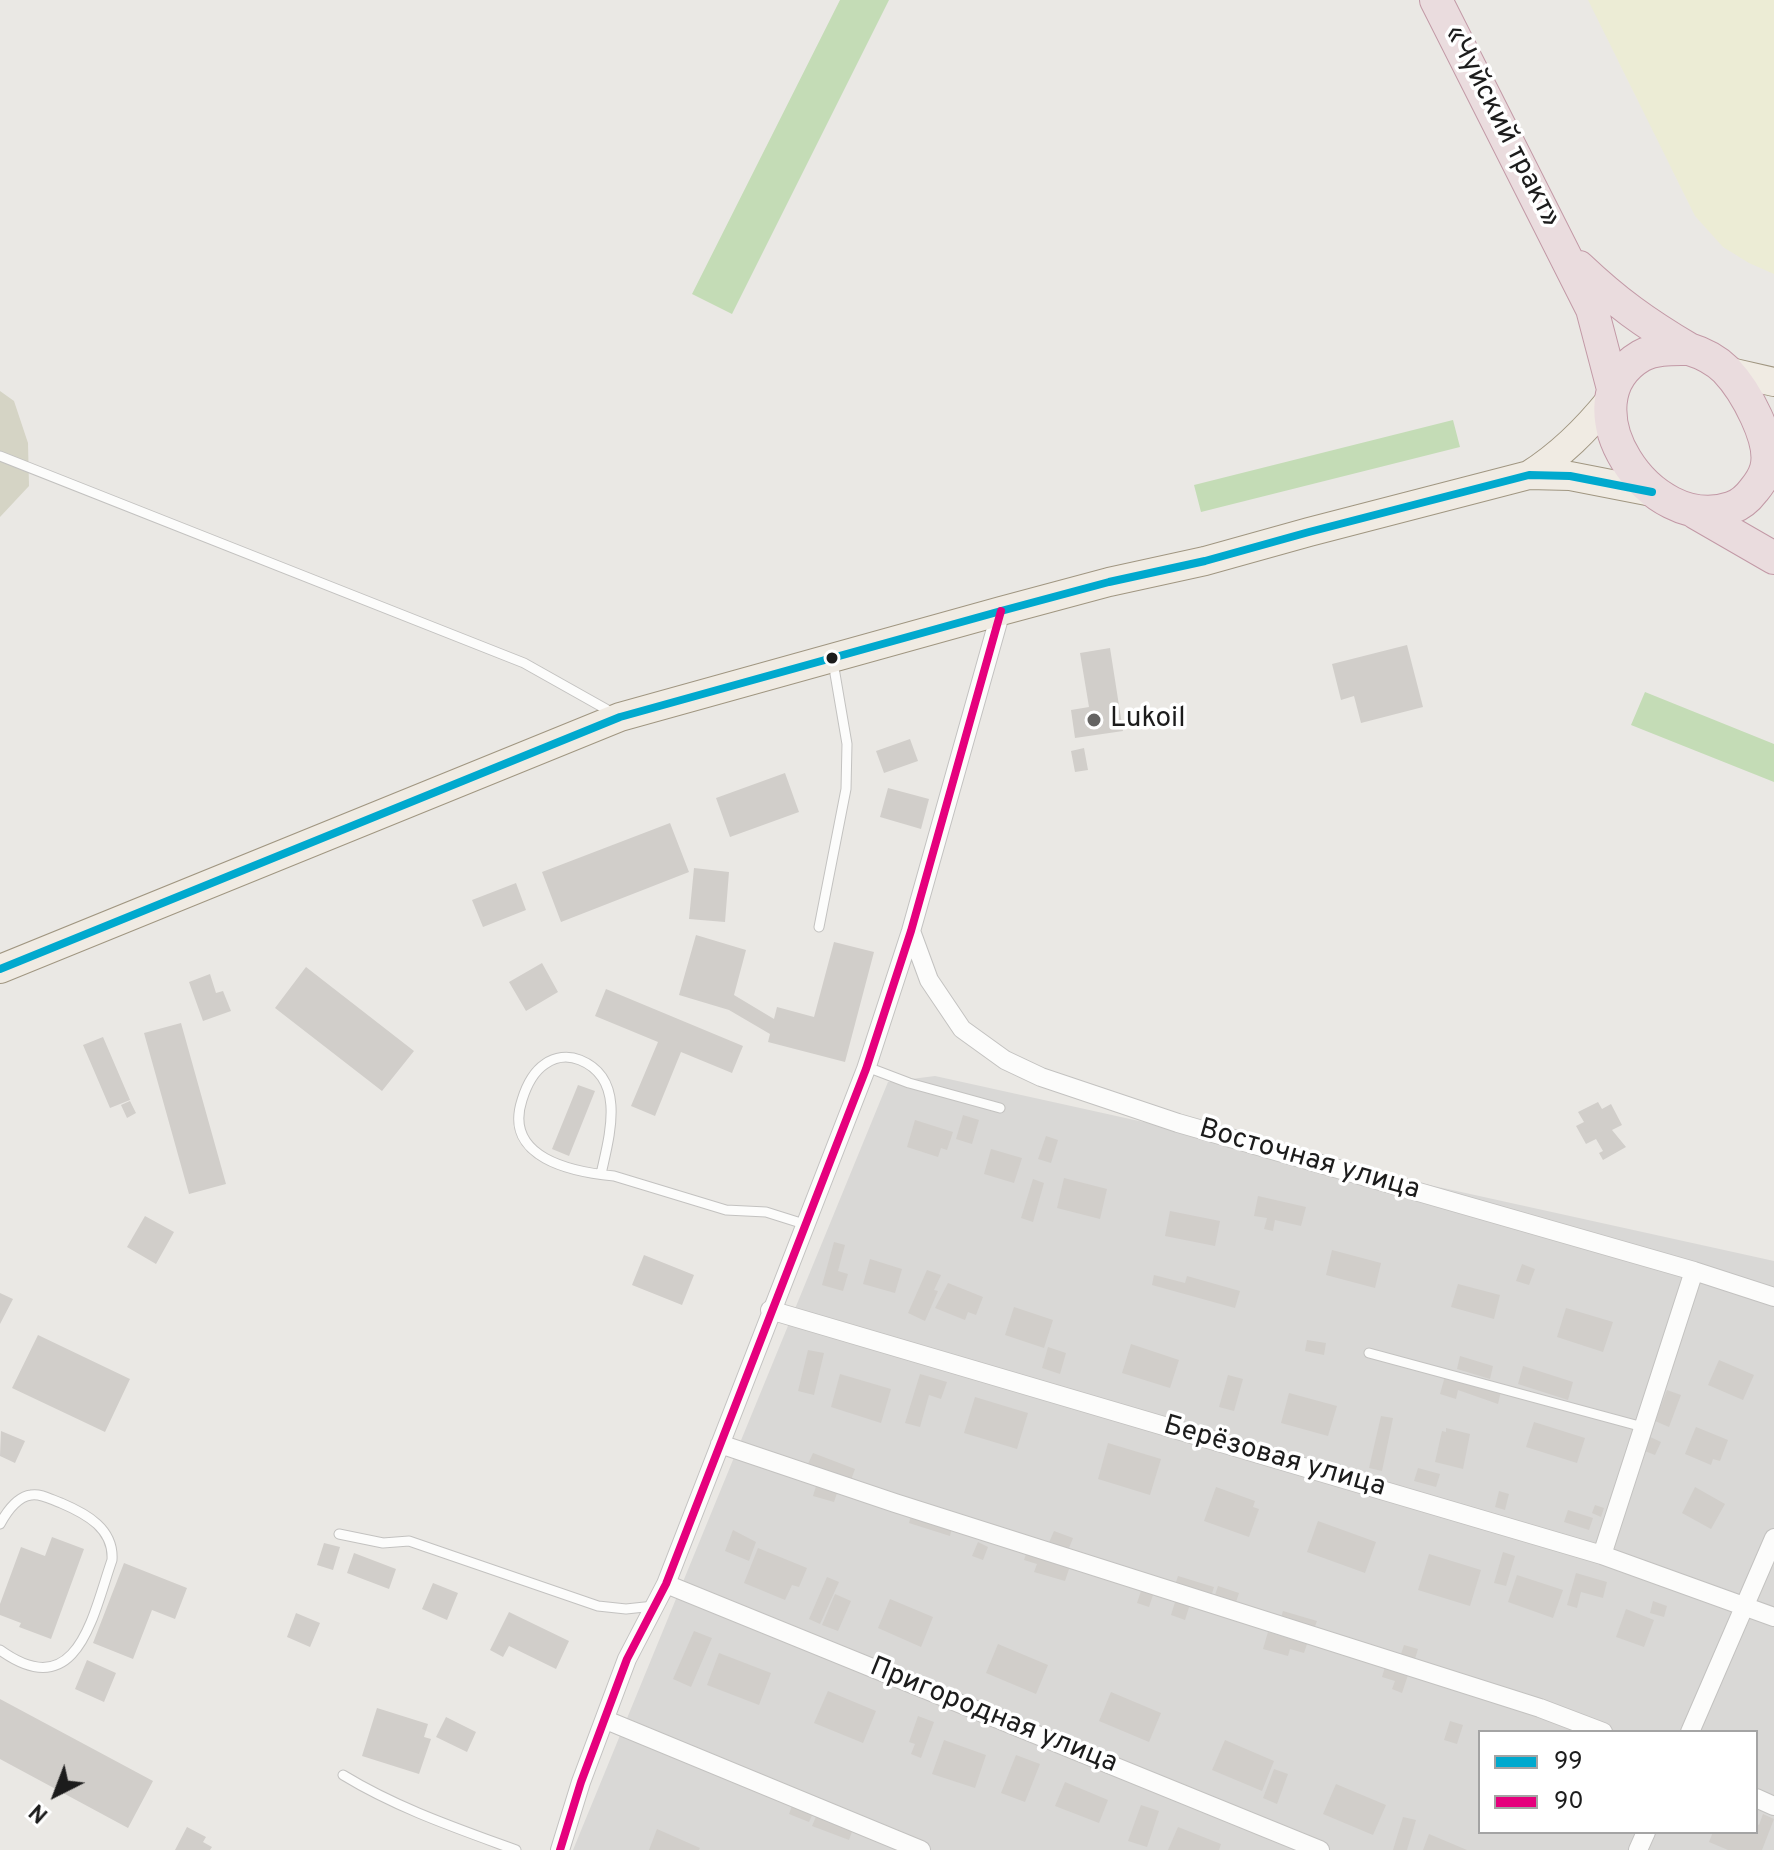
<!DOCTYPE html>
<meta charset="utf-8">
<style>
body{margin:0}
#map{position:relative;width:1774px;height:1850px;overflow:hidden;background:#eae8e4;font-family:Overpass,sans-serif}
canvas{display:block}
.legend{position:absolute;left:1478px;top:1730px;width:280px;height:104px;box-sizing:border-box;background:#fff;border:2px solid #a4a4a4;margin:0;padding:10px 14px;list-style:none;font-size:24px;color:#1c1c1c}
.legend li{display:flex;align-items:center;gap:16px;height:40px}
.legend b{width:40px;border:2px solid #a4a4a4}
.north{position:absolute;left:16px;top:1754px;width:80px;height:80px;-webkit-text-stroke:6px #fff;paint-order:stroke;rotate:222deg;font-size:22px;font-weight:700;line-height:32px;text-align:center;color:#1c1c1c}
.north::after{content:'';display:block;margin:auto;width:28px;height:36px;background:#1c1c1c;clip-path:polygon(50% 0,100% 100%,50% 72%,0 100%)}
</style>
<div id="map">
<canvas width="1774" height="1850"></canvas>
<ul class="legend">
<li><b style="height:10px;background:#00a9ce"></b>99</li>
<li><b style="height:10px;background:#e5007d"></b>90</li>
</ul>
<div class="north">N</div>
</div>
<script>
const ctx = document.querySelector('canvas').getContext('2d');
ctx.lineJoin = 'round';
function paint(path, color) { ctx.fillStyle = color; ctx.fill(path, 'evenodd'); }
function trace(path, color, width, dash) { ctx.strokeStyle = color; ctx.lineWidth = width; ctx.lineCap = dash ? 'butt' : 'round'; ctx.setLineDash(dash || []); ctx.stroke(path); }
function label(font, color, halo, rows, align = 'center') {
  ctx.font = font + ' Overpass,sans-serif'; ctx.lineWidth = 7; ctx.setLineDash([]); ctx.textBaseline = 'middle'; ctx.strokeStyle = halo; ctx.fillStyle = color; for (const [text, x, y, turn = 0] of rows) {
    ctx.save(); ctx.translate(x, y); ctx.rotate((+turn || 0) * Math.PI / 180); ctx.textAlign = isNaN(turn) ? turn : align; if (halo) ctx.strokeText(text, 0, 0); ctx.fillText(text, 0, 0); ctx.restore();
  }
}
const residential = new Path2D(`
 M935 1076 1774 1261V1850H573L888 1082ZM1480 1732H1756V1832H1480Z`);
const construction = new Path2D(`
 M0 391 14 401 28 443 29 486 0 517Z`);
const farmland = new Path2D(`
 M1588 0H1774V274L1749 263 1723 247 1695 216Z`);
const forest = new Path2D(`
 M840 0H889L732 314 692 294Z
 M1453 420 1460 447 1201 512 1194 485Z
 M1645 692 1774 744V782L1631 725Z`);
const building = new Path2D(`
 M1407 645 1423 707 1361 723 1354 696 1341 700 1332 664Z
 M1110 648 1123 731 1075 738 1071 710 1089 707 1080 653Z
 M910 739 918 761 884 773 876 751Z
 M1084 748 1088 770 1075 772 1071 751Z
 M785 773 799 812 730 837 716 798Z
 M888 788 929 799 921 829 880 817Z
 M670 823 689 872 561 922 542 872Z
 M694 868 729 872 725 922 689 919Z
 M516 883 526 910 483 927 472 900Z
 M696 935 746 950 734 995 774 1019 777 1007 814 1017 834 942 874 952 845 1062 768 1042 770 1034 729 1010 679 995Z
 M542 963 558 992 526 1011 509 982Z
 M306 967 414 1051 382 1091 275 1008Z
 M210 974 216 993 223 991 231 1011 203 1021 189 982Z
 M606 989 743 1046 732 1073 681 1052 655 1116 631 1106 658 1042 595 1016Z
 M181 1023 226 1184 189 1194 144 1033Z
 M103 1037 130 1100 110 1108 83 1045Z
 M578 1085 595 1091 569 1156 552 1149Z
 M130 1101 136 1113 127 1118 121 1105Z
 M1598 1102 1602 1109 1611 1104 1622 1125 1612 1130 1626 1147 1603 1160 1599 1153 1603 1151 1596 1139 1586 1144 1576 1126 1584 1122 1578 1112Z
 M963 1115 979 1120 972 1144 956 1139Z
 M915 1120 953 1132 947 1150 941 1148 938 1157 907 1147Z
 M1046 1136 1058 1140 1051 1163 1038 1159Z
 M991 1149 1022 1158 1014 1183 984 1174Z
 M1064 1178 1107 1189 1100 1219 1057 1208Z
 M1033 1179 1044 1183 1033 1222 1021 1218Z
 M1258 1196 1306 1207 1301 1226 1275 1220 1273 1231 1264 1229 1267 1218 1254 1216Z
 M1170 1211 1220 1221 1215 1246 1165 1236Z
 M145 1216 174 1232 156 1264 127 1247Z
 M834 1242 845 1245 838 1271 848 1274 843 1291 822 1285Z
 M1332 1250 1381 1263 1375 1288 1326 1275Z
 M644 1255 694 1275 682 1305 632 1285Z
 M870 1259 902 1269 895 1293 863 1284Z
 M1522 1264 1535 1269 1529 1285 1516 1281Z
 M927 1270 941 1275 934 1290 938 1291 925 1321 908 1313Z
 M1154 1275 1185 1283 1187 1276 1240 1291 1235 1308 1152 1285Z
 M948 1283 983 1297 976 1315 968 1312 965 1320 935 1308Z
 M1458 1284 1500 1295 1494 1319 1451 1307Z
 M0 1293 13 1299 0 1324Z
 M1014 1307 1053 1320 1044 1348 1005 1335Z
 M1566 1308 1613 1322 1603 1352 1557 1337Z
 M38 1335 130 1379 105 1432 12 1388Z
 M1307 1340 1326 1343 1324 1355 1305 1351Z
 M1131 1344 1179 1360 1170 1388 1122 1373Z
 M1048 1347 1066 1353 1060 1374 1042 1368Z
 M808 1350 824 1353 814 1395 798 1391Z
 M1460 1356 1493 1366 1490 1379 1457 1369Z
 M1719 1360 1754 1375 1743 1400 1708 1385Z
 M1523 1366 1573 1382 1568 1400 1518 1384Z
 M840 1374 891 1389 881 1423 831 1407Z
 M920 1374 947 1382 941 1399 929 1395 920 1427 905 1423Z
 M1228 1375 1243 1379 1234 1411 1219 1407Z
 M1445 1376 1501 1391 1498 1404 1458 1390 1456 1399 1440 1394Z
 M1667 1390 1681 1395 1669 1427 1655 1421Z
 M1289 1393 1337 1406 1328 1436 1281 1423Z
 M975 1397 1028 1413 1017 1449 964 1433Z
 M1381 1416 1393 1418 1382 1471 1369 1468Z
 M1534 1422 1585 1438 1577 1463 1526 1447Z
 M1696 1427 1728 1440 1720 1461 1713 1459 1711 1465 1685 1454Z
 M1446 1428 1470 1434 1463 1469 1435 1462 1442 1431 1446 1432Z
 M1 1431 25 1441 15 1463 0 1456Z
 M1648 1436 1661 1442 1655 1455 1642 1450Z
 M1108 1443 1161 1459 1150 1495 1098 1479Z
 M813 1453 855 1469 851 1480 808 1464Z
 M1418 1468 1440 1474 1436 1487 1414 1481Z
 M817 1483 838 1490 834 1502 813 1496Z
 M1216 1487 1255 1501 1253 1507 1259 1509 1249 1537 1204 1521Z
 M1695 1487 1725 1504 1711 1529 1682 1513Z
 M1499 1491 1509 1494 1505 1510 1495 1507Z
 M1595 1505 1604 1508 1601 1517 1592 1513Z
 M1568 1510 1593 1518 1589 1530 1564 1522Z
 M911 1515 952 1528 950 1536 909 1523Z
 M1318 1521 1376 1542 1365 1573 1307 1552Z
 M733 1530 756 1542 749 1561 725 1551Z
 M1054 1531 1073 1538 1067 1553 1048 1545Z
 M52 1537 84 1549 51 1639 19 1627 21 1623 0 1615V1604L21 1547 45 1556Z
 M978 1542 988 1547 983 1560 972 1556Z
 M324 1543 340 1547 333 1570 317 1565Z
 M758 1548 807 1568 799 1587 792 1585 785 1600 744 1583Z
 M1028 1548 1071 1563 1065 1581 1034 1572 1037 1564 1024 1560Z
 M1503 1552 1515 1556 1506 1586 1494 1583Z
 M354 1553 396 1569 389 1589 347 1573Z
 M1429 1554 1481 1570 1470 1606 1418 1590Z
 M124 1563 187 1588 175 1619 152 1610 133 1659 93 1643Z
 M1576 1573 1607 1582 1603 1598 1581 1592 1577 1608 1567 1605Z
 M1517 1575 1563 1590 1553 1618 1508 1602Z
 M1178 1576 1214 1587 1210 1600 1174 1588Z
 M827 1577 839 1582 820 1624 809 1619Z
 M433 1583 458 1593 447 1620 422 1609Z
 M1218 1586 1239 1593 1235 1605 1214 1598Z
 M1142 1588 1154 1592 1149 1607 1137 1603Z
 M835 1594 851 1601 838 1631 822 1625Z
 M890 1599 933 1617 921 1647 878 1628Z
 M1176 1599 1190 1604 1185 1620 1171 1615Z
 M1653 1601 1667 1606 1664 1617 1650 1613Z
 M1626 1609 1654 1620 1644 1647 1616 1637Z
 M1283 1611 1317 1621 1313 1632 1280 1621Z
 M509 1612 569 1641 556 1669 509 1646 503 1657 490 1650Z
 M296 1613 320 1623 310 1647 287 1637Z
 M694 1631 712 1638 691 1687 673 1679Z
 M1268 1632 1307 1644 1304 1653 1290 1649 1288 1656 1263 1649Z
 M998 1644 1048 1665 1036 1694 986 1673Z
 M1404 1645 1418 1649 1414 1662 1400 1657Z
 M719 1653 771 1673 759 1705 707 1685Z
 M87 1660 116 1673 104 1702 75 1689Z
 M1385 1667 1408 1675 1402 1693 1392 1689 1395 1681 1382 1677Z
 M828 1691 876 1711 863 1743 814 1723Z
 M1111 1692 1161 1713 1149 1742 1099 1721Z
 M0 1699 153 1781 128 1828 0 1759Z
 M377 1708 428 1724 424 1737 431 1739 419 1774 362 1756Z
 M918 1716 934 1722 921 1758 911 1754 915 1744 909 1742Z
 M446 1717 476 1732 467 1752 436 1737Z
 M1450 1721 1463 1725 1457 1744 1444 1740Z
 M944 1740 986 1755 975 1788 932 1774Z
 M1225 1740 1274 1761 1262 1791 1212 1770Z
 M1016 1755 1040 1764 1025 1802 1001 1793Z
 M1274 1769 1288 1774 1277 1804 1263 1798Z
 M1065 1782 1108 1800 1099 1823 1055 1806Z
 M1336 1784 1386 1805 1373 1835 1323 1814Z
 M793 1803 814 1811 809 1822 789 1814Z
 M1141 1805 1159 1811 1147 1847 1128 1841Z
 M818 1812 854 1826 849 1840 812 1826Z
 M1763 1814 1774 1819 1762 1850H1728L1709 1842 1713 1832H1756V1823L1759 1825Z
 M1403 1817 1416 1820 1407 1850H1393Z
 M187 1827 206 1837 203 1842 212 1847 210 1850H175Z
 M1178 1827 1221 1844 1219 1850H1168Z
 M657 1829 700 1848 699 1850H649Z
 M1429 1834 1467 1850H1423Z`);
const lane = new Path2D(`
 M0 456 524 663 613 713
 M819 927 846 789 847 744 833 662
 M867 1067 909 1083 1000 1108
 M601 1174C609 1137 627 1079 580 1060 568 1055 555 1057 545 1064 533 1072 526 1087 522 1100 503 1158 572 1172 614 1176L726 1210 766 1212 804 1224
 M1369 1353 1643 1427
 M0 1524C6 1513 16 1497 31 1495 41 1493 52 1500 61 1503 87 1514 114 1529 112 1560 93 1614 78 1706 0 1650
 M339 1534 383 1543 409 1541 598 1606 626 1609 654 1606
 M343 1775C397 1808 456 1828 516 1850`);
const street = new Path2D(`
 M911 931 929 980 962 1029 1005 1060 1041 1077 1178 1123 1694 1271 1774 1297
 M770 1310 1602 1555 1774 1617
 M720 1444 895 1503 1540 1708 1603 1732
 M1602 1555 1694 1271
 M666 1584 1320 1850
 M606 1720 921 1850
 M1690 1732 1774 1538
 M1756 1798 1774 1806
 M560 1850 581 1782 627 1659 666 1584 866 1069 911 931 1001 611
 M1638 1850 1646 1832`);
const primary = new Path2D(`
 M1726 371 1774 382
 M1529 475C1562 454 1586 430 1610 400
 M0 969 620 717 1001 611 1109 582 1205 561 1309 532 1529 475 1570 476 1652 492`);
const highway = new Path2D(`
 M1436 0 1592 309 1613 389
 M1579 267C1616 302 1645 323 1689 349
 M1689 349C1702 353 1716 360 1726 370 1745 390 1774 441 1766 469 1764 476 1759 484 1754 490 1748 498 1740 505 1731 508 1649 536 1563 402 1641 356 1655 348 1674 349 1689 349Z
 M1696 513 1774 558`);
const bus1 = new Path2D(`
 M0 969 620 717 1001 611 1109 582 1205 561 1309 532 1529 475 1570 476 1652 492`);
const bus2 = new Path2D(`
 M560 1850 581 1782 627 1659 666 1584 866 1069 911 931 1001 611`);
const markers = [
 [832,658,7,"#1c1c1c"],
 [1094,720,8,"#646362"]
];
const streetNames = [
 ["«Чуйский тракт»",1501,127,63],
 ["Восточная улица",1309,1161,16],
 ["Берёзовая улица",1274,1458,16],
 ["Пригородная улица",993,1717,22]
];
const poiNames = [
 ["Lukoil",1110,720]
];
paint(residential, '#d9d8d6');
paint(construction, '#d5d4c5');
paint(farmland, '#ececd5');
paint(forest, '#c4dcb6');
paint(building, '#d1ceca');
trace(lane, '#c3c2c0', 11);
trace(street, '#c3c2c0', 20);
trace(primary, '#a09681', 30);
trace(highway, '#c299a6', 34);
trace(lane, '#fcfcfb', 9);
trace(street, '#fcfcfb', 18);
trace(primary, '#f0ebe3', 28);
trace(highway, '#eadcde', 32);
trace(bus1, '#00a9ce', 8);
trace(bus2, '#e5007d', 8);
for (const [x, y, r, color] of markers) { const dot = new Path2D(); dot.arc(x, y, r, 0, 2 * Math.PI); ctx.fillStyle = color; ctx.fill(dot); trace(dot, '#fff', 3); }
label('28px', '#1c1c1c', '#fff', streetNames);
label('28px', '#1c1c1c', '#fff', poiNames, 'left');
</script>
